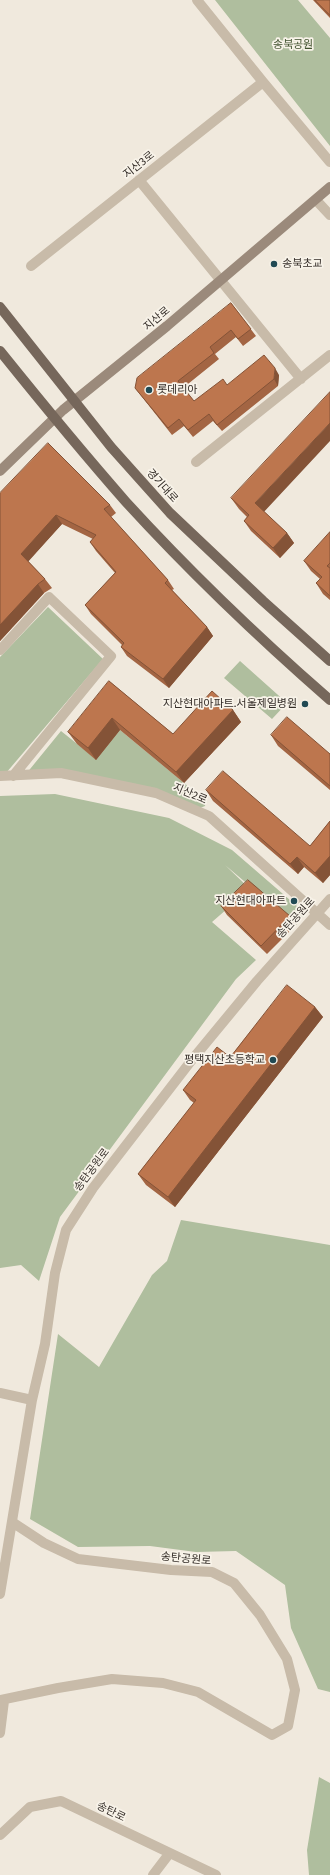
<!DOCTYPE html>
<meta charset="utf-8">
<style>
body{margin:0}
canvas{display:block;background:#f0e9dd}
</style>
<canvas width="330" height="1875"></canvas>
<script>
const ctx = document.querySelector('canvas').getContext('2d');
ctx.lineJoin = 'round';
function paint(path, color) { ctx.fillStyle = color; ctx.fill(path, 'evenodd'); }
function trace(path, color, width, dash) { ctx.strokeStyle = color; ctx.lineWidth = width; ctx.lineCap = dash ? 'butt' : 'round'; ctx.setLineDash(dash || []); ctx.stroke(path); }
function label(font, color, halo, rows, align = 'center') {
  ctx.font = font + ' "Fira Sans","Noto Sans KR",sans-serif'; ctx.lineWidth = 3.5; ctx.setLineDash([]); ctx.textBaseline = 'middle'; ctx.strokeStyle = halo; ctx.fillStyle = color; for (const [text, x, y, turn = 0] of rows) {
    ctx.save(); ctx.translate(x, y); ctx.rotate((+turn || 0) * Math.PI / 180); ctx.textAlign = isNaN(turn) ? turn : align; if (halo) ctx.strokeText(text, 0, 0); ctx.fillText(text, 0, 0); ctx.restore();
  }
}
const green = new Path2D(`
 M215 0H298L330 38V146Z
 M48 607 103 659 6 773 0 772V657Z
 M240 661 287 703 272 719 224 678Z
 M120 730 206 801 205 806 200 808 142 787 26 774 61 731 96 759Z
 M55 794 169 818 232 850 305 913 296 925 225 865 250 889 212 922 256 960 236 979 60 1217 39 1281 21 1265 0 1268V796Z
 M181 1220 330 1245V1692L318 1689 291 1628 285 1585 236 1551 196 1552 150 1546 78 1547 30 1519 58 1334 99 1367 152 1275 167 1261Z
 M319 1777 330 1783V1875H309L307 1850Z`);
const street = new Path2D(`
 M197 0 263 82 330 162
 M139 180 301 379
 M316 200 330 215
 M31 266 263 82
 M196 462 330 355
 M0 650 49 597 111 656 13 776
 M0 776 61 773 156 793 209 816 330 925
 M0 1393 32 1400
 M0 1594 32 1400 45 1344 55 1273 66 1230 93 1188 191 1061 257 981 330 899
 M0 1700 58 1688 112 1679 163 1683 198 1692 272 1735 288 1726 295 1690 287 1659 260 1615 234 1583 212 1572 171 1570 78 1559 44 1543 12 1522
 M0 1733 4 1701
 M0 1835 30 1807 61 1801 216 1875
 M153 1875 169 1854`);
const secondary = new Path2D(`
 M0 471 63 410 167 326 330 187`);
const primary = new Path2D(`
 M0 307 111 447 170 513 263 601 330 661
 M0 351C41 402 83 453 126 502 190 572 259 638 330 700`);
const wall = new Path2D(`
 M313 0H330V18Z
 M231 303 256 336 243 346 236 337 215 354 219 359 183 388 194 401 227 385 279 375 278 386 222 431 213 421 193 437 184 426 172 435 135 388Z
 M0 493 110 505 116 513 111 517 168 580 174 589 172 590 207 627 213 636 169 688 127 656 121 647 122 645 91 614 85 605 115 573 96 551 90 542 93 539 62 524 28 561 45 579 52 588 44 593 0 641Z
 M231 498 264 512 287 533 294 543 280 558 251 531 244 521 247 517 239 509Z
 M330 532V600L323 594 316 583 320 579 311 571 304 561Z
 M109 681 173 734 233 710 241 722 184 783 120 730 96 760 77 744 68 732Z
 M271 735 330 754V790L278 746Z
 M206 790 310 846 330 821V875L323 883 304 867 298 874 213 801Z
 M221 906 290 916 296 925 267 954 227 915Z
 M315 1007 323 1017 175 1207 146 1185 138 1174 194 1103 190 1100 183 1090 230 1057Z`);
const shadedWall = new Path2D(`
 M275 368 279 375 278 386 274 379Z
 M330 423V441L262 514 255 503Z
 M56 515 62 524 27 563 21 554Z
 M287 533 294 543 280 558 273 548Z
 M38 584 44 593 0 641V625Z
 M207 627 213 636 169 688 163 679Z
 M233 710 241 722 184 783 176 772Z
 M112 718 120 730 96 760 88 748Z
 M330 856V875L323 883 315 873Z
 M297 857 304 867 298 874 290 864Z
 M315 1007 323 1017 175 1207 168 1197Z`);
const building = new Path2D(`
 M315 0H330V15Z
 M231 303 251 329 238 339 231 330 210 347 214 353 178 381 194 401 223 379 227 385 264 355 275 368 274 379 217 425 209 414 188 430 179 419 168 428 135 388 137 378Z
 M330 392V423L255 503 287 533 273 548 244 521 249 515 231 498Z
 M48 443 110 505 104 509 168 580 165 583 207 627 163 679 121 647 124 643 85 605 116 572 90 542 96 535 56 515 21 554 45 579 38 584 0 625V493Z
 M330 532V563L327 566 330 568V596L316 583 322 577 304 561Z
 M109 681 173 734 212 691 233 710 176 772 112 718 88 748 68 732Z
 M287 717 330 754V786L271 735Z
 M223 771 310 846 330 821V856L315 873 297 857 290 864 206 790Z
 M248 880 290 916 261 946 221 906Z
 M287 985 315 1007 168 1197 138 1174 196 1100 183 1090 217 1047 230 1057Z`);
const markers = [
 [274,264,4,"#214a54"],
 [149,390,4,"#214a54"],
 [305,704,4,"#214a54"],
 [294,901,4,"#214a54"],
 [273,1060,4,"#214a54"]
];
const parkNames = [
 ["송북공원",293,45]
];
const streetNames = [
 ["지산3로",139,165,-38],
 ["지산로",157,319,-40],
 ["경기대로",162,486,48],
 ["지산2로",190,794,23],
 ["송탄공원로",296,918,-48],
 ["송탄공원로",92,1170,-53],
 ["송탄공원로",186,1559,5],
 ["송탄로",111,1812,26]
];
const poiNames = [
 ["송북초교",282,264,"left"],
 ["롯데리아",157,390,"left"],
 ["지산현대아파트.서울제일병원",297,704],
 ["지산현대아파트",286,901],
 ["평택지산초등학교",265,1060]
];
paint(green, '#afbe9e');
trace(street, '#c8bba9', 10);
trace(secondary, '#9b8a7b', 10);
trace(primary, '#76675b', 10);
paint(wall, '#a36543');
paint(shadedWall, '#845337');
paint(building, '#bd764e');
trace(building, '#845337', 1);
for (const [x, y, r, color] of markers) { const dot = new Path2D(); dot.arc(x, y, r, 0, 2 * Math.PI); ctx.fillStyle = color; ctx.fill(dot); trace(dot, '#f8f3e9', 1.5); }
label('11px', '#40522e', '#f8f3e9', parkNames);
label('11px', '#352e29', '#f8f3e9', streetNames);
label('11px', '#352e29', '#f8f3e9', poiNames, 'right');
</script>
